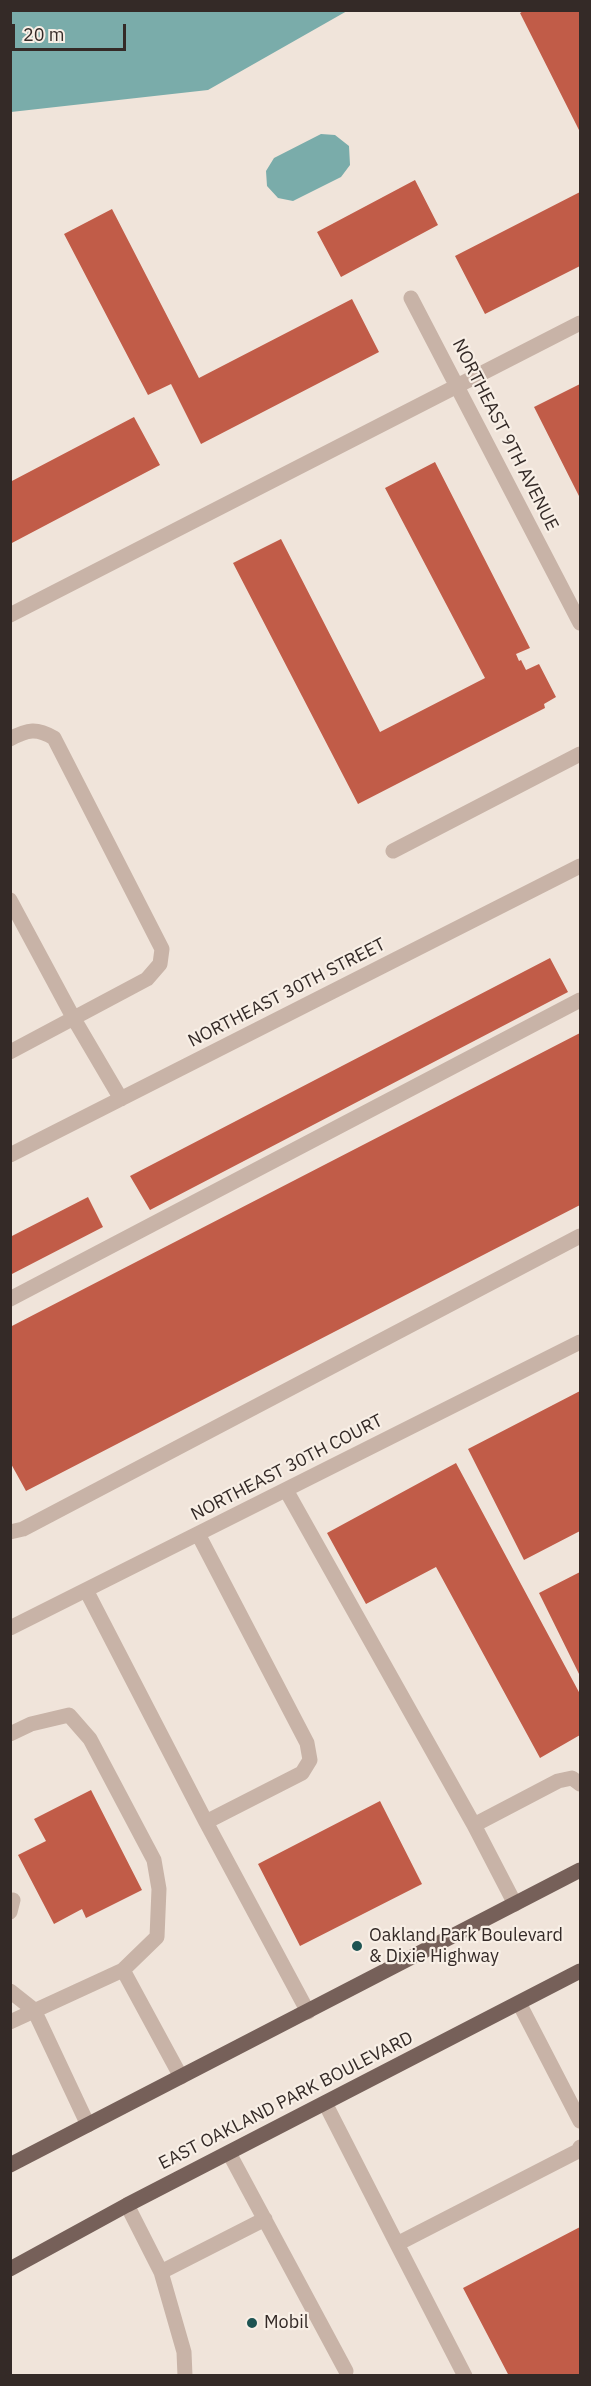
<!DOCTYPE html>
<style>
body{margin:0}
#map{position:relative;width:591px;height:2386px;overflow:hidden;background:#f0e4da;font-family:"IBM Plex Sans",sans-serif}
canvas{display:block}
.frame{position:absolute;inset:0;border:12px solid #342a27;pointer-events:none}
.scale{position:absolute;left:12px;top:24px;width:114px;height:27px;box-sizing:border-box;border:3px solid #342a27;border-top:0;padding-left:8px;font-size:18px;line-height:21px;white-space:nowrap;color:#342a27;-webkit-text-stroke:4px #f8efe6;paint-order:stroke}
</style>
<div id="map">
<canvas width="591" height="2386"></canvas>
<div class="frame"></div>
<div class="scale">20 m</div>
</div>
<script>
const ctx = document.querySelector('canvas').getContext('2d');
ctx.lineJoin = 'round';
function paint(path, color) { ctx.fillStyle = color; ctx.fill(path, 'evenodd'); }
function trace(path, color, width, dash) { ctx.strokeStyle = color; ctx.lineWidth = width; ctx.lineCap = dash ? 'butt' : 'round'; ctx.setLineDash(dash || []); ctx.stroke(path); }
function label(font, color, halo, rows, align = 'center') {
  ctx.font = font + ' "IBM Plex Sans",sans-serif'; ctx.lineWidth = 4.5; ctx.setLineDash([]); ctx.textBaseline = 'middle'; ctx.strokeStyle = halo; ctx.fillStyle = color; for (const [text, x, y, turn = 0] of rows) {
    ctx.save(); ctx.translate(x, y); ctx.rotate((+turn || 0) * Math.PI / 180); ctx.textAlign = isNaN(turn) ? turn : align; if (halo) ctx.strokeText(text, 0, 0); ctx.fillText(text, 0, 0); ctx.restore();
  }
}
const water = new Path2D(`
 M10 11 11 10 347 11 208 90 11 112Z
 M321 134 335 135 349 146 350 165 341 177 293 201 278 198 267 186 266 171 274 158Z`);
const building = new Path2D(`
 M525 10H580V132L520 13Z
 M415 180 438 225 341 277 317 232Z
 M580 192V266L485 314 455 256Z
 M112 209 199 378 352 299 379 352 201 444 171 384 148 395 64 234Z
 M580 384V498L534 407Z
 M134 417 160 465 10 544V482Z
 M435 462 530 648 516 654 519 661 521 660 526 670 539 664 556 697 544 704 545 708 358 804 233 563 281 539 380 732 485 678 385 488Z
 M550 958 568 992 150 1210 130 1176Z
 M580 1033V1205L26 1491 10 1462V1327Z
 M88 1197 103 1227 10 1275V1237Z
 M580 1391V1531L524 1560 468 1449Z
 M456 1463 580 1694V1735L540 1758 436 1567 366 1604 327 1533Z
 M580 1572V1676L539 1593Z
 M91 1790 142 1890 86 1918 82 1909 54 1924 18 1855 46 1841 34 1819Z
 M380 1801 422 1884 300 1946 258 1864Z
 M580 2227V2376H509L463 2288Z`);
const minor = new Path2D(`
 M411 298 580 623
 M10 615 580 323
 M10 739C28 729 37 728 54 738L162 949 160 964 147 979 10 1052
 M393 851 580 754
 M10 900 74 1019 121 1099
 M10 1155 580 866
 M10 1299 580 1000
 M286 1490 474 1825
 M10 1532 23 1529 580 1236
 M86 1590 206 1822 302 1773 310 1760 307 1743 198 1534
 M10 1628 580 1342
 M10 1734 31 1724 69 1715 90 1739 154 1860 159 1889 157 1937 123 1970 10 2022
 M206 1822 308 2012
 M515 1904 474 1825 558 1781 572 1778 580 1784
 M10 1912 13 1900
 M123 1970 181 2077
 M10 1991 34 2010 88 2125
 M519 2003 580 2121
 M325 2103 397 2244 578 2151 580 2147
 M229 2153 346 2371
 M127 2205 161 2272 265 2219
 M397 2244 465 2376
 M161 2272 184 2352 185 2376`);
const major = new Path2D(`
 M10 2165 580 1870
 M10 2269 127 2205 580 1971`);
const markers = [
 [357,1946,6,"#1e5453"],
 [252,2323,6,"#1e5453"]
];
const streetNames = [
 ["NORTHEAST 9TH AVENUE",505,435,63],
 ["NORTHEAST 30TH STREET",287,993,-27],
 ["NORTHEAST 30TH COURT",287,1468,-27],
 ["EAST OAKLAND PARK BOULEVARD",286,2101,-27]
];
const poiNames = [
 ["Oakland Park Boulevard",369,1936],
 ["& Dixie Highway",369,1957],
 ["Mobil",264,2323]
];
paint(water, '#7aacaa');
paint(building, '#c15c48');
trace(minor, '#c8b3a7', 15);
trace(major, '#766059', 15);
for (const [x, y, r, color] of markers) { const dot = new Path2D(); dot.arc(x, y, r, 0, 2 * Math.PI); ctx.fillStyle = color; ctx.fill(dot); trace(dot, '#f8efe6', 2); }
label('18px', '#342a27', '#f8efe6', streetNames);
label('18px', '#342a27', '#f8efe6', poiNames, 'left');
</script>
